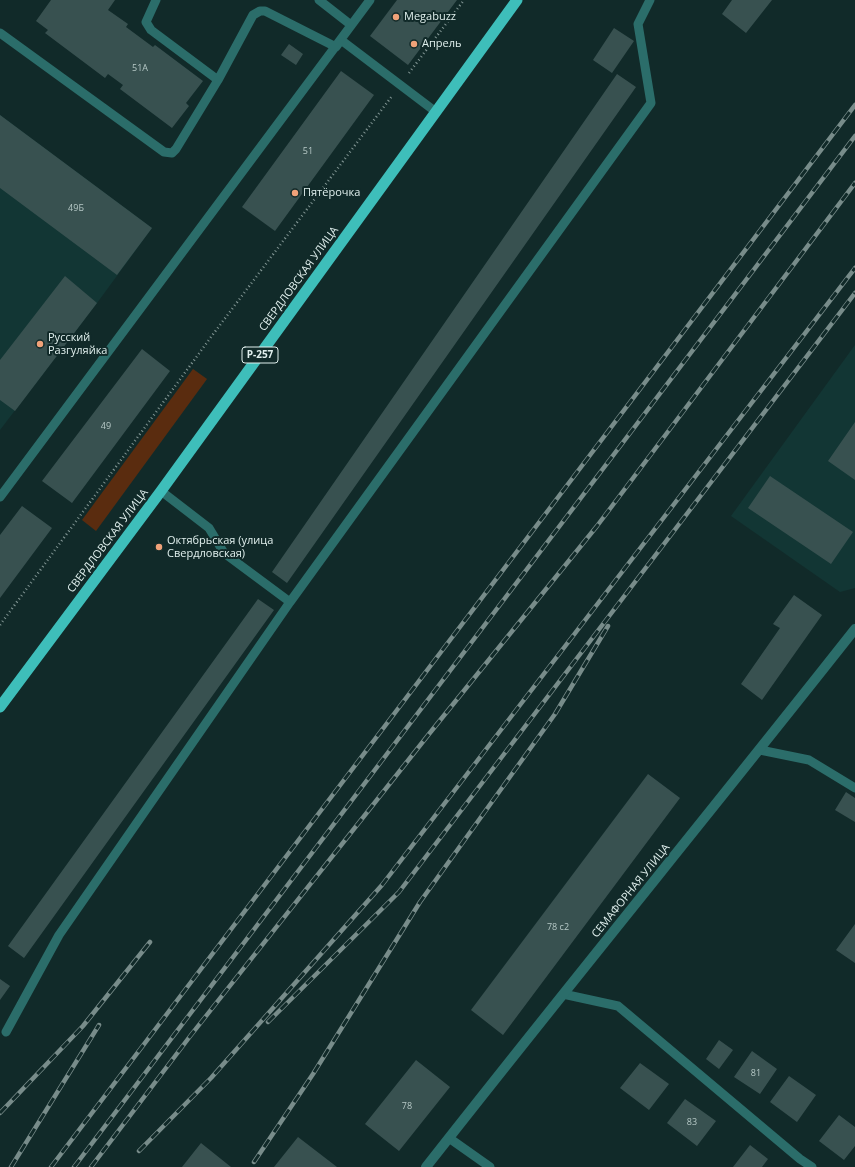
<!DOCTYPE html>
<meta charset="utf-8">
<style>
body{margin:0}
canvas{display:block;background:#112a29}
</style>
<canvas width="855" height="1167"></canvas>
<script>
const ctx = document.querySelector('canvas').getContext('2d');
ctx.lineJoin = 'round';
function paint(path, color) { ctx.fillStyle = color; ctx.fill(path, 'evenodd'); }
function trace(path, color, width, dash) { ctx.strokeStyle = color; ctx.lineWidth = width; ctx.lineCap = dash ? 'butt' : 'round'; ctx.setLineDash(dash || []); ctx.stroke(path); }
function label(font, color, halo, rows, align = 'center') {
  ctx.font = font + ' "Open Sans",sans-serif'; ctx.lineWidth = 4; ctx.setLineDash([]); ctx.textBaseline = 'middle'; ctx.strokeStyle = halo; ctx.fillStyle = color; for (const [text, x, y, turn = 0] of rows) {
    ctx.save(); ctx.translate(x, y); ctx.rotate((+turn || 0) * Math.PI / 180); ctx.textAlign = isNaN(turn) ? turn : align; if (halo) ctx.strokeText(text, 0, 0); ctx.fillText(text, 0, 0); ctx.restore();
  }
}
const built = new Path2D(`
 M0 115 152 228 97 303 0 430Z
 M855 345V588L840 592 731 516Z`);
const green = new Path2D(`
 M193 369 207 379 96 531 82 520Z`);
const building = new Path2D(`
 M51 0H115L108 10 128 24 126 27 153 47 155 45 203 81 186 103 189 106 172 128 120 89 123 85 108 74 105 78 45 33 48 30 36 21Z
 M397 0H457L408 65 370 36Z
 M732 0H772L746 33 722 14Z
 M614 28 634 41 612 73 593 60Z
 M289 44 303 54 296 65 281 55Z
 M341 71 374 95 275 231 242 207Z
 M617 74 636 87 287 583 272 572Z
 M0 115 152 228 117 275 0 188Z
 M65 276 97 303 15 411 0 400V360Z
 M142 349 170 371 72 503 42 481Z
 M855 422V480L828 461Z
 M770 476 853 532 831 564 748 508Z
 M22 506 52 528 0 598V535Z
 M794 595 822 615 762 700 741 684 780 628 773 624Z
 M258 599 274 610 24 958 8 946Z
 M648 774 680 798 503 1035 471 1010Z
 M846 792 855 798V822L835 810Z
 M855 924V963L836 950Z
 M0 979 10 986 0 1000Z
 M719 1040 733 1050 719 1069 706 1059Z
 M752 1051 777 1069 760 1094 734 1077Z
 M416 1060 450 1087 399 1151 365 1124Z
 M640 1063 669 1084 649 1110 620 1088Z
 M789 1076 816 1095 797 1122 770 1102Z
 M685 1099 716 1121 697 1146 667 1123Z
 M839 1115 855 1127V1146L844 1160 819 1141Z
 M298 1137 337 1167H274Z
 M201 1143 231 1167H182Z
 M750 1145 768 1159 762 1167H733Z`);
const path = new Path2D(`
 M409 73 464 0
 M0 625 214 333 392 96`);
const service = new Path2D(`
 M156 0 146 22 151 30 218 80 253 15 260 11H265L336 47 341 40 436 112
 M319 0 351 25
 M0 33 164 152 172 153 176 149 218 80
 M161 491 209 528 224 553 290 602 651 103 638 24 650 0
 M0 497 370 0
 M760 750 809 760 855 788
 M563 994 618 1006 800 1159 812 1167
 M6 1032 59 935 290 602
 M449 1138 490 1167`);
const minor = new Path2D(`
 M426 1167C567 987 713 809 855 629`);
const trunk = new Path2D(`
 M0 707 161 491 517 0`);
const rail = new Path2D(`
 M268 1022 399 892 855 293
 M0 1113 83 1026 150 942
 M139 1151 211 1078 382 885 855 268
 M254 1162 313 1074 420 902 555 714 608 626
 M11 1167 99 1025
 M51 1167 855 105
 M74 1167 855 136
 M91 1167 191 1035 429 734 597 526 855 183`);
const markers = [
 [396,17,4,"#f0a279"],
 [414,44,4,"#f0a279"],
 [295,193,4,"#f0a279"],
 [40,344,4,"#f0a279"],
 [159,547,4,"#f0a279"]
];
const numberNames = [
 ["51А",140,68],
 ["51",308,151],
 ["49Б",76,208],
 ["49",106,426],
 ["78 с2",558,927],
 ["81",756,1073],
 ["78",407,1106],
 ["83",692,1122]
];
const shields = [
 [260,355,36]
];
const shieldNames = [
 ["Р-257",260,355]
];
const poiNames = [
 ["Megabuzz",404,17],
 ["Апрель",422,44],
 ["Пятёрочка",303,193],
 ["Русский",48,338],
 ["Разгуляйка",48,351],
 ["Октябрьская (улица",167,541],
 ["Свердловская)",167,554]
];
const streetNames = [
 ["СВЕРДЛОВСКАЯ УЛИЦА",299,279,-54],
 ["СВЕРДЛОВСКАЯ УЛИЦА",108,541,-53],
 ["СЕМАФОРНАЯ УЛИЦА",631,891,-51]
];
paint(built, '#123634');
paint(green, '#5a2c0f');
paint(building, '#385150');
trace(path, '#829694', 2.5, [1, 3]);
trace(service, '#2b6d6a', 9);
trace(minor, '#2b6d6a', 10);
trace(trunk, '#3ebeba', 11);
trace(rail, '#788c8a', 4.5);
trace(rail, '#112a29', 3, [9]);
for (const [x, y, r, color] of markers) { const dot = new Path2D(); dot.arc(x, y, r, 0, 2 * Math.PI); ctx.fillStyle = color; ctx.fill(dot); trace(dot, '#112a29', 1.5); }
label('9px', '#b6c8c6', null, numberNames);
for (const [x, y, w] of shields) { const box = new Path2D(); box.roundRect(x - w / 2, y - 8, w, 16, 3); ctx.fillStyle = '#112a29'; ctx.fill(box); trace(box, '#e0efed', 1); }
label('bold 10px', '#e0efed', null, shieldNames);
label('11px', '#e0efed', '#112a29', poiNames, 'left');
label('11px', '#e0efed', '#112a29', streetNames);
</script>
